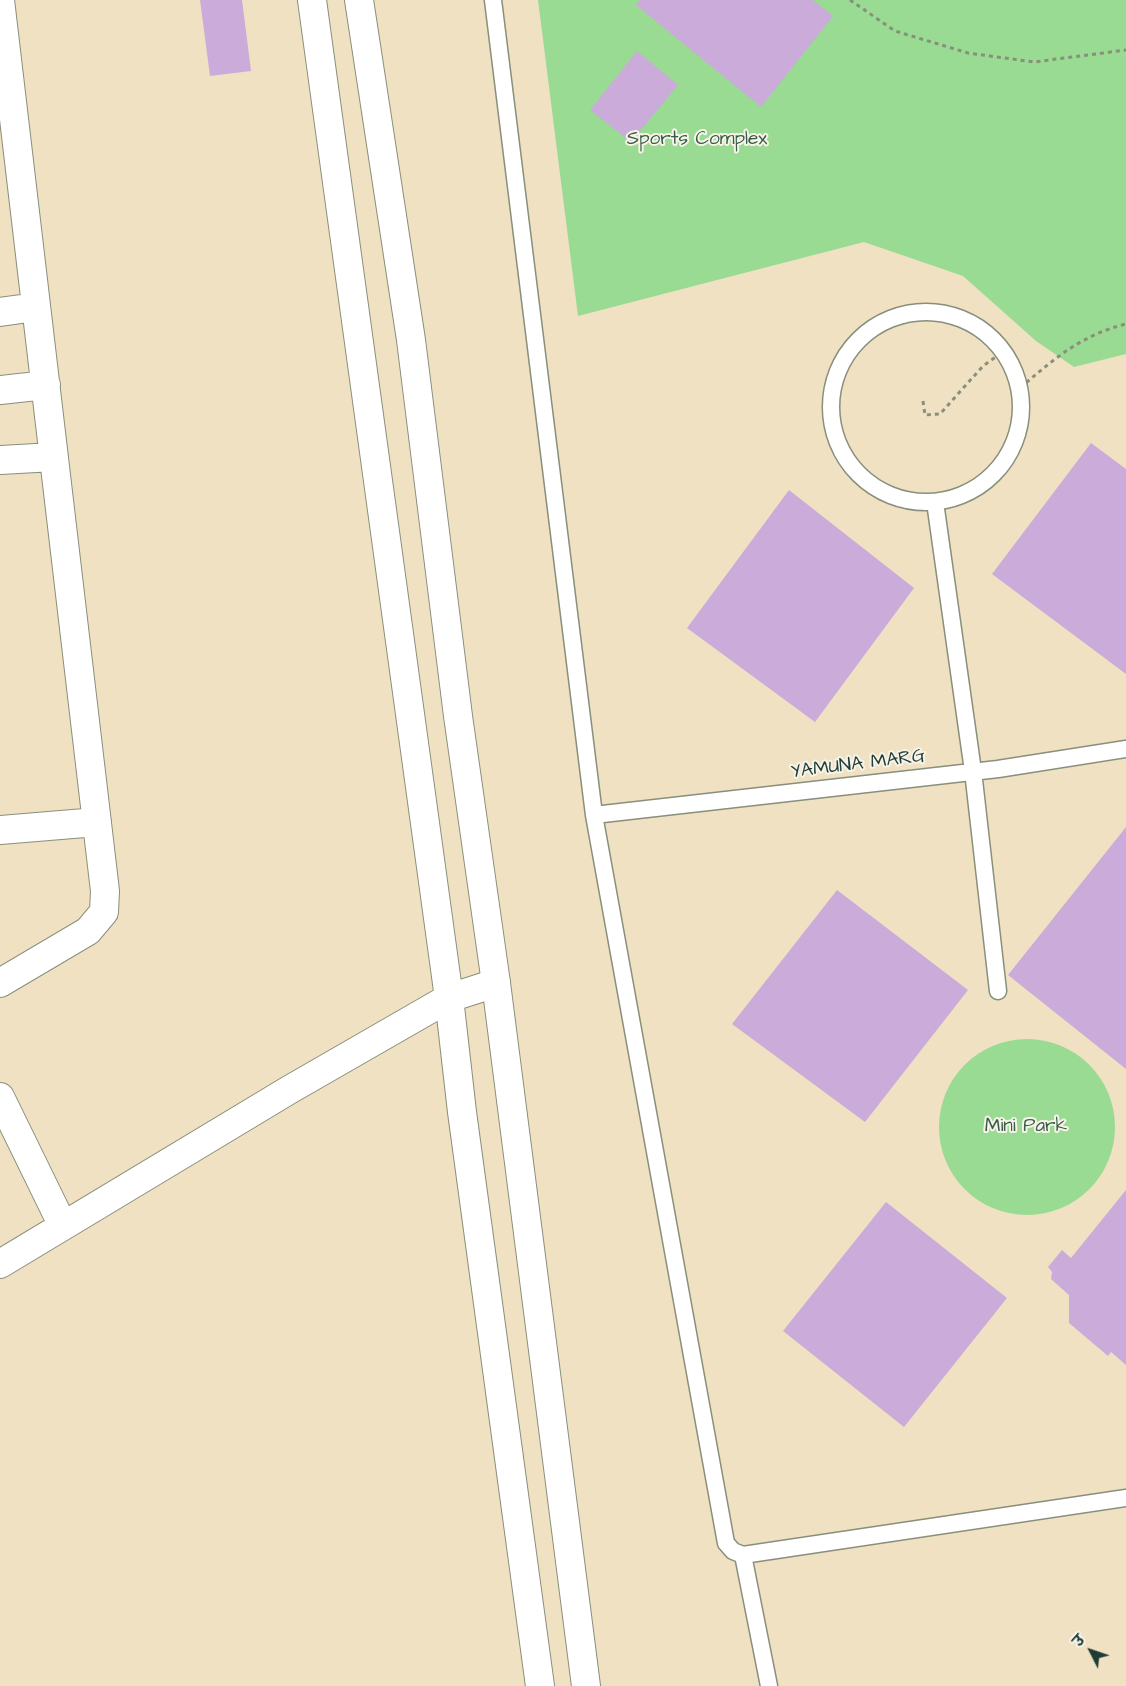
<!DOCTYPE html>
<meta charset="utf-8">
<style>
body{margin:0}
#map{position:relative;width:1126px;height:1686px;overflow:hidden;background:#f0e1c2;font-family:"Architects Daughter","Playpen Sans Deva",sans-serif}
canvas{display:block}
.north{position:absolute;left:1066px;top:1626px;width:50px;height:50px;-webkit-text-stroke:4px #f7f3e8;paint-order:stroke;rotate:311deg;font-size:14px;font-weight:700;line-height:20px;text-align:center;color:#1f3d34}
.north::after{content:'';display:block;margin:auto;width:18px;height:22px;background:#1f3d34;clip-path:polygon(50% 0,100% 100%,50% 72%,0 100%)}
</style>
<div id="map">
<canvas width="1126" height="1686"></canvas>
<div class="north">उ</div>
</div>
<script>
const ctx = document.querySelector('canvas').getContext('2d');
ctx.lineJoin = 'round';
function paint(path, color) { ctx.fillStyle = color; ctx.fill(path, 'evenodd'); }
function trace(path, color, width, dash) { ctx.strokeStyle = color; ctx.lineWidth = width; ctx.lineCap = dash ? 'butt' : 'round'; ctx.setLineDash(dash || []); ctx.stroke(path); }
function label(font, color, halo, rows, align = 'center') {
  ctx.font = font + ' "Architects Daughter",sans-serif'; ctx.lineWidth = 4; ctx.setLineDash([]); ctx.textBaseline = 'middle'; ctx.strokeStyle = halo; ctx.fillStyle = color; for (const [text, x, y, turn = 0] of rows) {
    ctx.save(); ctx.translate(x, y); ctx.rotate((+turn || 0) * Math.PI / 180); ctx.textAlign = isNaN(turn) ? turn : align; if (halo) ctx.strokeText(text, 0, 0); ctx.fillText(text, 0, 0); ctx.restore();
  }
}
const green = new Path2D(`
 M538 0H1126V354L1074 367 1036 341 963 276 864 242 578 316Z
 M939 1127a88 88 0 1 1 176 0a88 88 0 1 1-176 0Z`);
const building = new Path2D(`
 M200 0H242L251 71 210 76Z
 M640 0H813L833 16 761 107 636 5Z
 M637 51 678 85 631 142 590 110Z
 M1091 443 1126 469V674L992 574Z
 M789 490 914 588 815 722 687 628Z
 M1126 827V1069L1008 975Z
 M837 890 968 990 865 1122 732 1024Z
 M1126 1190V1365L1111 1352 1108 1356 1069 1323V1295L1051 1279 1052 1272 1048 1267 1062 1250 1071 1258Z
 M886 1202 1007 1298 904 1427 783 1331Z`);
const path = new Path2D(`
 M850 0 895 31 968 53 1034 62 1126 50
 M1020 388C1054 359 1081 335 1126 324
 M923 401 925 415 940 414 983 366 1004 351`);
const service = new Path2D(`
 M493 0 594 815 726 1543 733 1551 743 1555 1126 1498
 M831 407a95 95 0 1 1 190 0a95 95 0 1 1-190 0Z
 M935 502 973 771 998 991
 M594 815 998 769 1126 749
 M743 1555 769 1686`);
const minor = new Path2D(`
 M0 312 36 307
 M0 390 46 385
 M0 460 54 457
 M0 830 97 822
 M0 983 88 931 104 912 105 891 0 0
 M0 1097 63 1226
 M0 1264 289 1090 449 998 496 983`);
const tertiary = new Path2D(`
 M312 0 449 998 462 1112 540 1686
 M359 0 411 340 458 716 496 983 586 1686`);
const parkNames = [
 ["Sports Complex",697,140],
 ["Mini Park",1026,1127]
];
const streetNames = [
 ["YAMUNA MARG",858,765,-7]
];
paint(green, '#99db92');
paint(building, '#cbabda');
trace(service, '#888f7b', 19);
trace(minor, '#888f7b', 30);
trace(tertiary, '#888f7b', 30);
trace(path, '#888f7b', 3, [4, 4]);
trace(service, '#fff', 16);
trace(minor, '#fff', 28);
trace(tertiary, '#fff', 28);
label('19px', '#375d47', '#f7f3e8', parkNames);
label('19px', '#1f3d34', '#f7f3e8', streetNames);
</script>
